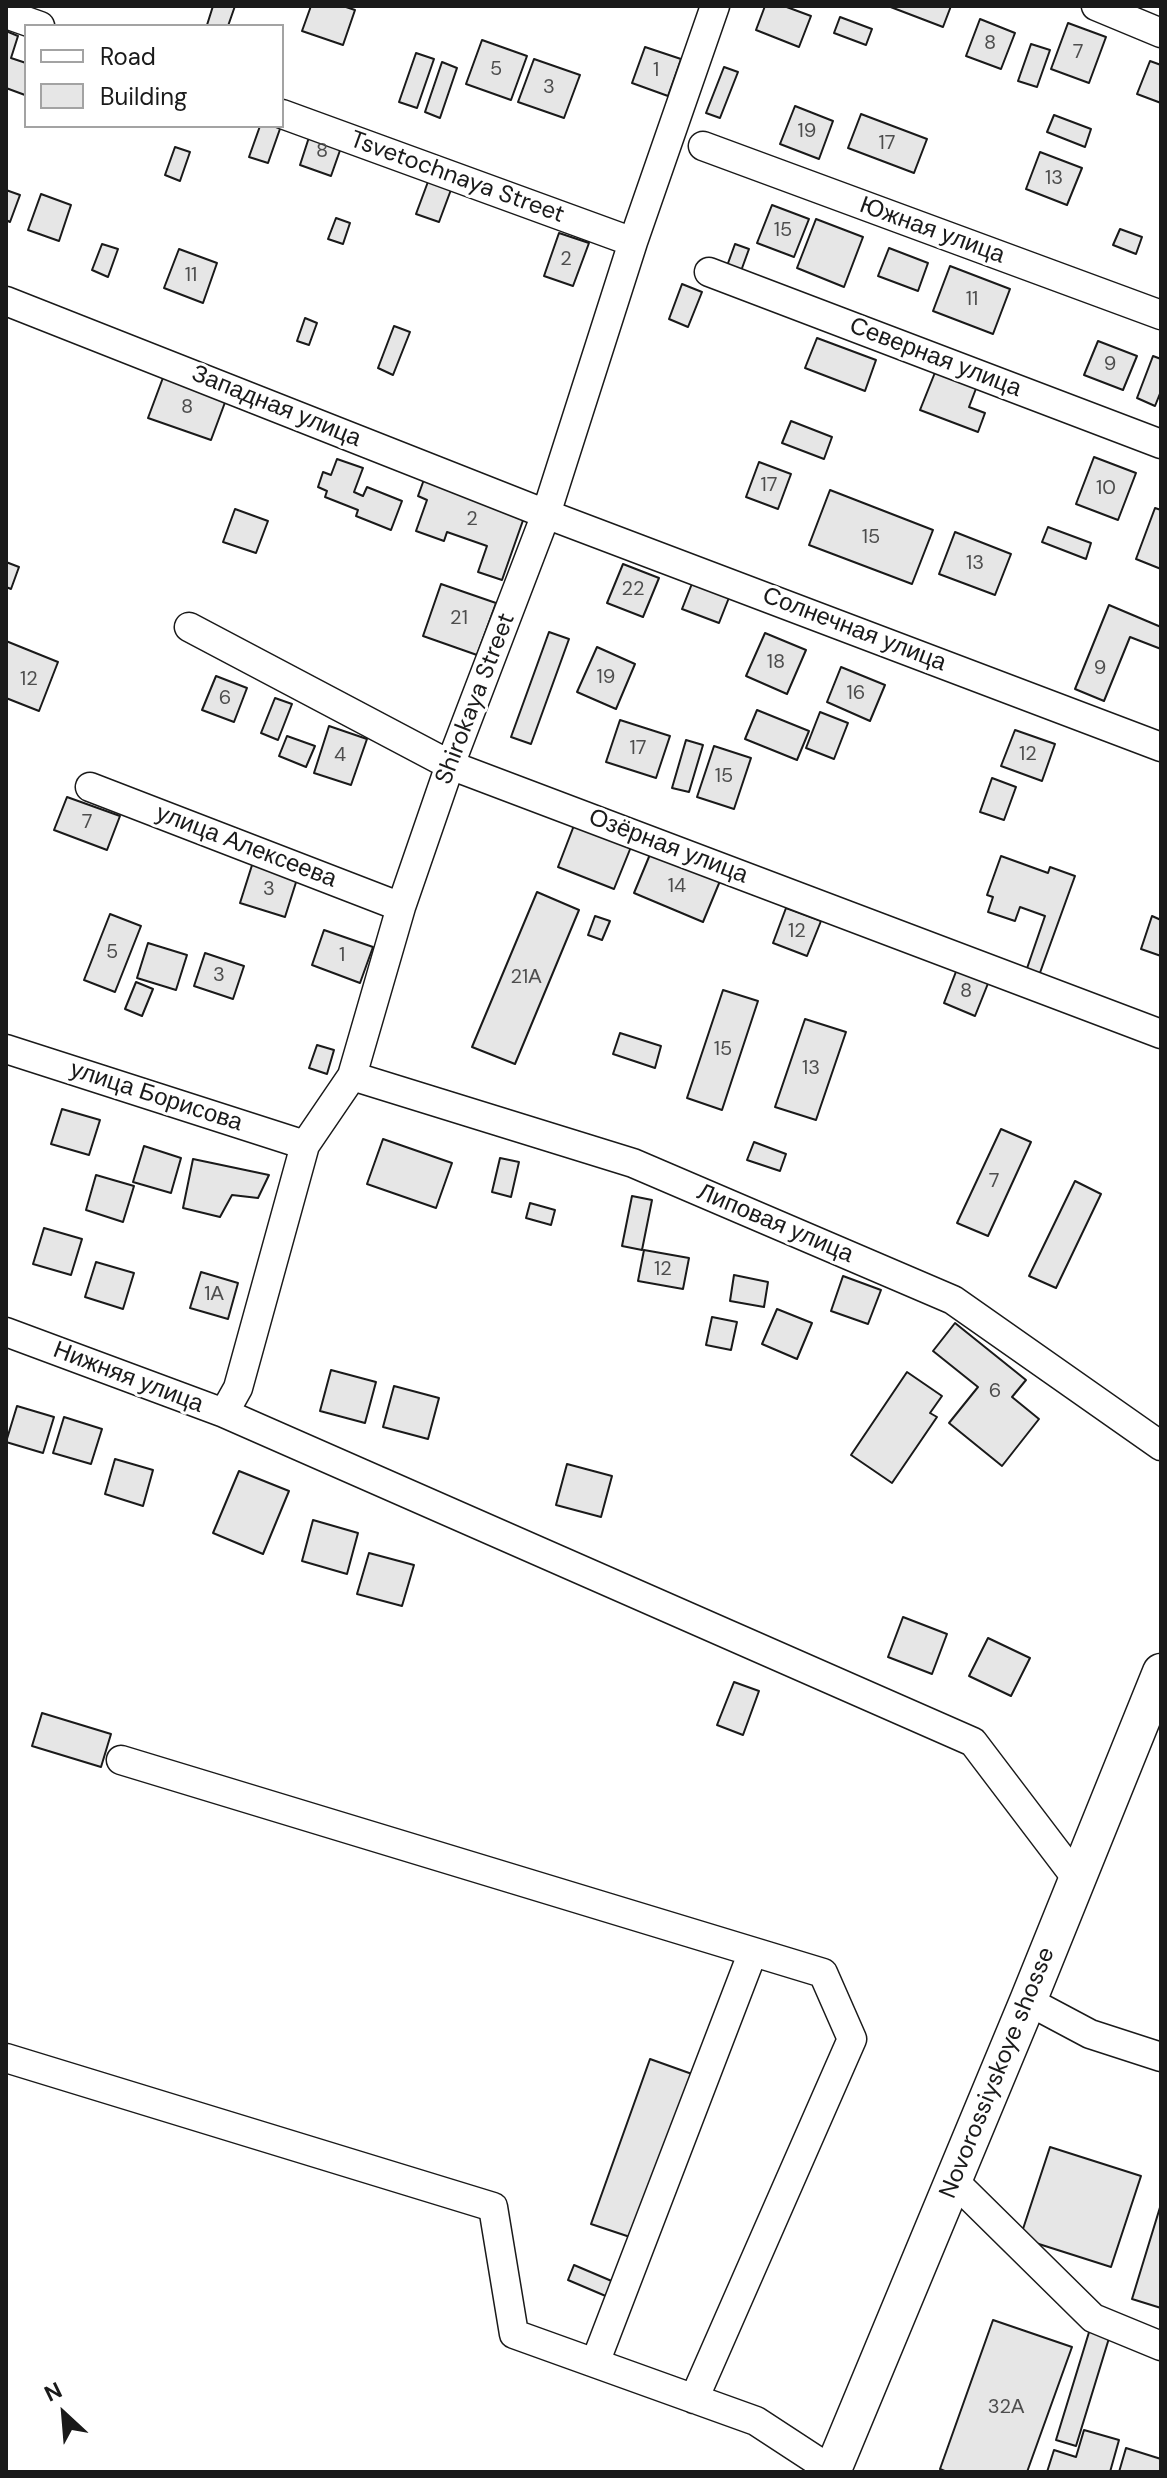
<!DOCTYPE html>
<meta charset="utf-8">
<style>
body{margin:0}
#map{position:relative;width:1167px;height:2478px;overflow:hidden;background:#fff;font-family:"DM Sans",sans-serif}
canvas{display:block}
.frame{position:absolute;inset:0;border:8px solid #1a1a1a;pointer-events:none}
.legend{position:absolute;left:24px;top:24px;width:260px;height:104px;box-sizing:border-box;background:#fff;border:2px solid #a3a3a3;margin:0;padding:10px 14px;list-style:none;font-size:24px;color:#1a1a1a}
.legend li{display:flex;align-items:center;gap:16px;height:40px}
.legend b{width:40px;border:2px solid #a3a3a3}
.north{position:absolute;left:24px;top:2374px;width:80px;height:80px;-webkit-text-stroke:6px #fff;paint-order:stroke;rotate:334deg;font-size:22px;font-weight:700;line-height:32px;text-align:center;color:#1a1a1a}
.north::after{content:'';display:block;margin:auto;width:28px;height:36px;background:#1a1a1a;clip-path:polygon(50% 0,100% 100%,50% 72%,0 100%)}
</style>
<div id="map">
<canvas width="1167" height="2478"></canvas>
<div class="frame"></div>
<ul class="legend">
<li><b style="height:10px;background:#fff"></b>Road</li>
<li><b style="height:22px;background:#e6e6e6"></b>Building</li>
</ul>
<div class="north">N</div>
</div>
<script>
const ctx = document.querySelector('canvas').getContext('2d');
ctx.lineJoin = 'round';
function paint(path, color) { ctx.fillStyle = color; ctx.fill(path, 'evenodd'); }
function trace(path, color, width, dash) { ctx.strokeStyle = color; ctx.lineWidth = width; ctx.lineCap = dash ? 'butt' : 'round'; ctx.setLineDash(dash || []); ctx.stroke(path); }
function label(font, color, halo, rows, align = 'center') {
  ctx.font = font + ' "DM Sans",sans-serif'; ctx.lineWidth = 6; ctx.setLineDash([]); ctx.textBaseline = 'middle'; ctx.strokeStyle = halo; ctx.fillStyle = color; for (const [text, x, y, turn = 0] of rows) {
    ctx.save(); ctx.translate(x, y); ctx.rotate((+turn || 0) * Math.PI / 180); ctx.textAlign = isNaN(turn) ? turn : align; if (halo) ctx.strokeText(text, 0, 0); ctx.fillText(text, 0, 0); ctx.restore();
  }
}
const building = new Path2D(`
 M213 6H235L228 26 207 25Z
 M311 6H343L355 10 343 45 302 31Z
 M765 6H784L811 16 799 47 756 30Z
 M888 6H951L943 27Z
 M840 17 872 29 866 45 834 33Z
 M980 19 1015 33 1001 69 966 56Z
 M1068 23 1106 37 1089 83 1051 69Z
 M6 31 18 36 11 58 26 63 25 95 6 88Z
 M482 40 527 56 511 100 466 84Z
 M1031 44 1050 50 1037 87 1018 81Z
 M645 47 681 59 668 96 632 83Z
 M416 53 434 59 417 108 399 102Z
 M534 59 580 75 564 118 518 102Z
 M1150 61 1161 65V103L1137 94Z
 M442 62 457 68 440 118 425 112Z
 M724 67 738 72 720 118 706 113Z
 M795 106 833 121 819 159 780 144Z
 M861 114 927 139 914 173 848 148Z
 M1054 115 1091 129 1085 147 1047 132Z
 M260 126H281L268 163 249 157Z
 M312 128 344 139 331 176 300 165Z
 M175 147 190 152 180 181 165 175Z
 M1040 152 1082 168 1067 205 1026 189Z
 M429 179 452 187 439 222 416 214Z
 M6 190 20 195 10 222 6 220Z
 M41 194 71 205 59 241 28 230Z
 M772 205 809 219 794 257 757 243Z
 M336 218 350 223 343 244 328 239Z
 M816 219 863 237 844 287 797 268Z
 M1120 229 1142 237 1136 254 1113 245Z
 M559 233 589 243 573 286 544 276Z
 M102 244 118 249 108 277 92 270Z
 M735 244 749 249 741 271 727 266Z
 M889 248 928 263 918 291 878 276Z
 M179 249 217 263 203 303 164 288Z
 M950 266 1010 289 993 334 933 311Z
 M682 284 702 292 688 327 669 319Z
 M305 318 317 323 309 345 297 341Z
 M394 326 410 332 393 375 378 368Z
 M817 338 876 360 865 391 805 368Z
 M1098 341 1137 356 1123 390 1084 375Z
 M1153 356 1161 359V391L1155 406 1137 398Z
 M936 370 977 386 969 407 985 413 978 432 920 410Z
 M164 375 227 397 211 440 148 418Z
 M791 421 832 437 824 459 782 443Z
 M1094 457 1136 473 1118 520 1076 504Z
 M337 459 363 468 354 492 363 496 367 487 402 501 391 530 356 516 358 510 325 497 327 491 318 487 323 472 331 475Z
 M759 462 791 474 778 509 746 497Z
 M426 474 527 509 502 580 478 572 487 546 447 532 444 541 416 531 427 500 418 496Z
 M830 490 933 530 912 584 809 545Z
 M1155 508 1161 510V569L1136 559Z
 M235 509 268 521 256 553 223 542Z
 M1048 527 1091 543 1086 559 1042 542Z
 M955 532 1011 554 995 595 939 574Z
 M6 562 19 567 11 589 6 587Z
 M623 564 659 578 643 617 607 603Z
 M695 576 732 590 719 623 682 609Z
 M441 584 496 603 477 655 423 636Z
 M1109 605 1161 627V649L1130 637 1104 701 1075 689Z
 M549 632 569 639 531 744 511 737Z
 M765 633 806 650 787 694 746 676Z
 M6 641 58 662 39 711 6 698Z
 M597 647 635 664 616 709 577 692Z
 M841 667 885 685 870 721 827 702Z
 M216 676 247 688 234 722 202 710Z
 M275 698 292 704 278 740 261 733Z
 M757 710 809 731 797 760 745 739Z
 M820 712 848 723 834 759 806 748Z
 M620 720 670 736 656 778 606 762Z
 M329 726 367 739 351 785 314 773Z
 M1015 730 1055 744 1042 781 1001 766Z
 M287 736 315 746 306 767 279 756Z
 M686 740 703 745 689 792 672 788Z
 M714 746 751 758 734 809 697 797Z
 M992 778 1016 787 1004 820 980 812Z
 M67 797 120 816 107 850 54 830Z
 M578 815 635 837 614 889 558 867Z
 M651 852 720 881 703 922 634 893Z
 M1001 856 1048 873 1050 867 1075 876 1037 981 1024 977 1045 916 1020 907 1015 921 988 912 993 897 987 895Z
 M253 862 298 876 285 917 240 903Z
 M537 892 579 910 515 1064 472 1047Z
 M786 908 821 921 807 956 773 943Z
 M110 914 141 926 115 992 84 980Z
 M595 916 610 921 602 940 588 935Z
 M1152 916 1161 920V956L1141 949Z
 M324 930 373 947 360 983 312 965Z
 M148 943 187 955 176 990 137 978Z
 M205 953 244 966 233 999 194 986Z
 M957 969 989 981 975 1016 944 1003Z
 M136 982 153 989 142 1016 125 1009Z
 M723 990 758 1001 722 1110 687 1098Z
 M805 1019 846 1032 816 1120 775 1107Z
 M620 1033 661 1046 655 1068 613 1054Z
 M317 1045 334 1050 327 1074 309 1068Z
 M62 1109 100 1120 89 1155 51 1144Z
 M1001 1129 1031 1142 988 1236 957 1223Z
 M383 1139 452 1163 436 1208 367 1184Z
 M754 1142 786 1154 780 1171 747 1160Z
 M144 1146 181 1158 171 1193 133 1182Z
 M500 1158 519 1162 511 1197 492 1192Z
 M193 1159 269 1175 258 1198 232 1195 220 1217 183 1208Z
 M96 1175 134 1186 123 1222 86 1210Z
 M1075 1181 1101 1194 1056 1288 1029 1276Z
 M632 1196 652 1200 642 1250 622 1246Z
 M530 1203 555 1210 551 1225 526 1218Z
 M44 1228 82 1239 71 1275 33 1264Z
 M644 1250 689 1258 683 1289 638 1281Z
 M96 1262 134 1273 123 1309 85 1297Z
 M201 1272 238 1283 228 1319 190 1308Z
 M734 1275 768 1282 764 1307 730 1301Z
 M843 1276 881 1290 868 1324 831 1311Z
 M777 1309 812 1323 797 1359 762 1344Z
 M712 1317 737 1322 731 1350 706 1345Z
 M955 1323 1026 1380 1012 1397 1039 1419 1002 1466 949 1423 978 1387 933 1351Z
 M331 1370 376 1382 365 1423 320 1411Z
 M907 1372 942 1396 930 1413 937 1417 892 1483 851 1455Z
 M394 1386 439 1398 428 1439 383 1427Z
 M17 1406 54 1417 43 1453 6 1442Z
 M64 1417 102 1429 91 1464 53 1453Z
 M115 1459 153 1470 143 1506 105 1494Z
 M567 1464 612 1476 601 1517 556 1505Z
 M239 1471 289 1491 263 1554 213 1533Z
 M313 1520 358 1533 347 1574 302 1561Z
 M369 1553 414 1565 402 1606 357 1594Z
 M903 1617 947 1634 932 1674 888 1657Z
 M988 1638 1030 1658 1011 1696 969 1676Z
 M734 1682 759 1691 743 1735 717 1725Z
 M42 1713 111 1734 101 1767 32 1746Z
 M650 2059 692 2074 633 2238 591 2224Z
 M1050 2147 1141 2176 1111 2267 1020 2238Z
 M1161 2204V2308L1132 2299Z
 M574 2265 614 2282 608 2297 568 2280Z
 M993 2320 1072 2347 1027 2472H947L940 2469Z
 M1090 2329 1110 2335 1076 2446 1056 2440Z
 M1084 2430 1119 2440 1110 2472H1047L1054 2450 1076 2457Z
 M1126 2448 1161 2459V2472H1119Z`);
const minor = new Path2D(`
 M1096 6 1161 33
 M6 14 40 26
 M282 114 633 242
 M703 146 1161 315
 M709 272 1161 444
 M6 301 546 514 1161 747
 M189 627 450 765 1161 1034
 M90 787 401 907
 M6 1049 305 1145
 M352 1076 633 1163 953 1300 1161 1446
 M6 1332 224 1413 238 1388 305 1145 352 1076 401 907 450 765 546 514 633 242 715 6
 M224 1413 973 1742 1077 1879
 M121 1760 823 1973 852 2039 694 2399
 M1028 2001 1090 2034 1161 2057
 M6 2058 493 2207 514 2334 756 2421 834 2472
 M954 2181 1093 2318 1161 2346
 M595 2363 752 1954`);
const major = new Path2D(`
 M832 2472 1028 2001 1161 1672`);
const numberNames = [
 ["8",990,44],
 ["7",1078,53],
 ["5",496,70],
 ["1",656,71],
 ["3",549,88],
 ["19",807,132],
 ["17",887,144],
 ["8",322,152],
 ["13",1054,179],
 ["15",783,231],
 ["2",566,260],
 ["11",191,276],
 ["11",972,300],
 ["9",1110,365],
 ["8",187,408],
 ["17",769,486],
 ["10",1106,489],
 ["2",472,520],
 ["15",871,538],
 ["13",975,564],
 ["22",633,590],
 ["21",459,619],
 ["18",776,663],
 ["9",1100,669],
 ["19",606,678],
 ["12",29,680],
 ["16",856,694],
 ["6",225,699],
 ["17",638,749],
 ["12",1028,755],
 ["4",340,756],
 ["15",724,777],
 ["7",87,823],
 ["14",677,887],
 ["3",269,890],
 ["12",797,932],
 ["5",112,953],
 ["1",342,956],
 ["3",219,976],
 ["21А",526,978],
 ["8",966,992],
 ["15",723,1050],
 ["13",811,1069],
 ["7",994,1182],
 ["12",663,1270],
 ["1А",214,1295],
 ["6",995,1392],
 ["32А",1006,2408]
];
const streetNames = [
 ["Tsvetochnaya Street",457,178,20],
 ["Южная улица",932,231,20],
 ["Северная улица",935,358,21],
 ["Западная улица",276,407,22],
 ["Солнечная улица",854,630,21],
 ["Shirokaya Street",476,699,-69],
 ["улица Алексеева",246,847,21],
 ["Озёрная улица",668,847,21],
 ["улица Борисова",156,1097,18],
 ["Липовая улица",775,1224,23],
 ["Нижняя улица",128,1378,21],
 ["Novorossiyskoye shosse",998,2073,-68]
];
paint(building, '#e6e6e6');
trace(building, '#1a1a1a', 2);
trace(minor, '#1a1a1a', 31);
trace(major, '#1a1a1a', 39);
trace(minor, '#fff', 28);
trace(major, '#fff', 36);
label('20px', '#4d4d4d', null, numberNames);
label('24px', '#1a1a1a', '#fff', streetNames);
</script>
